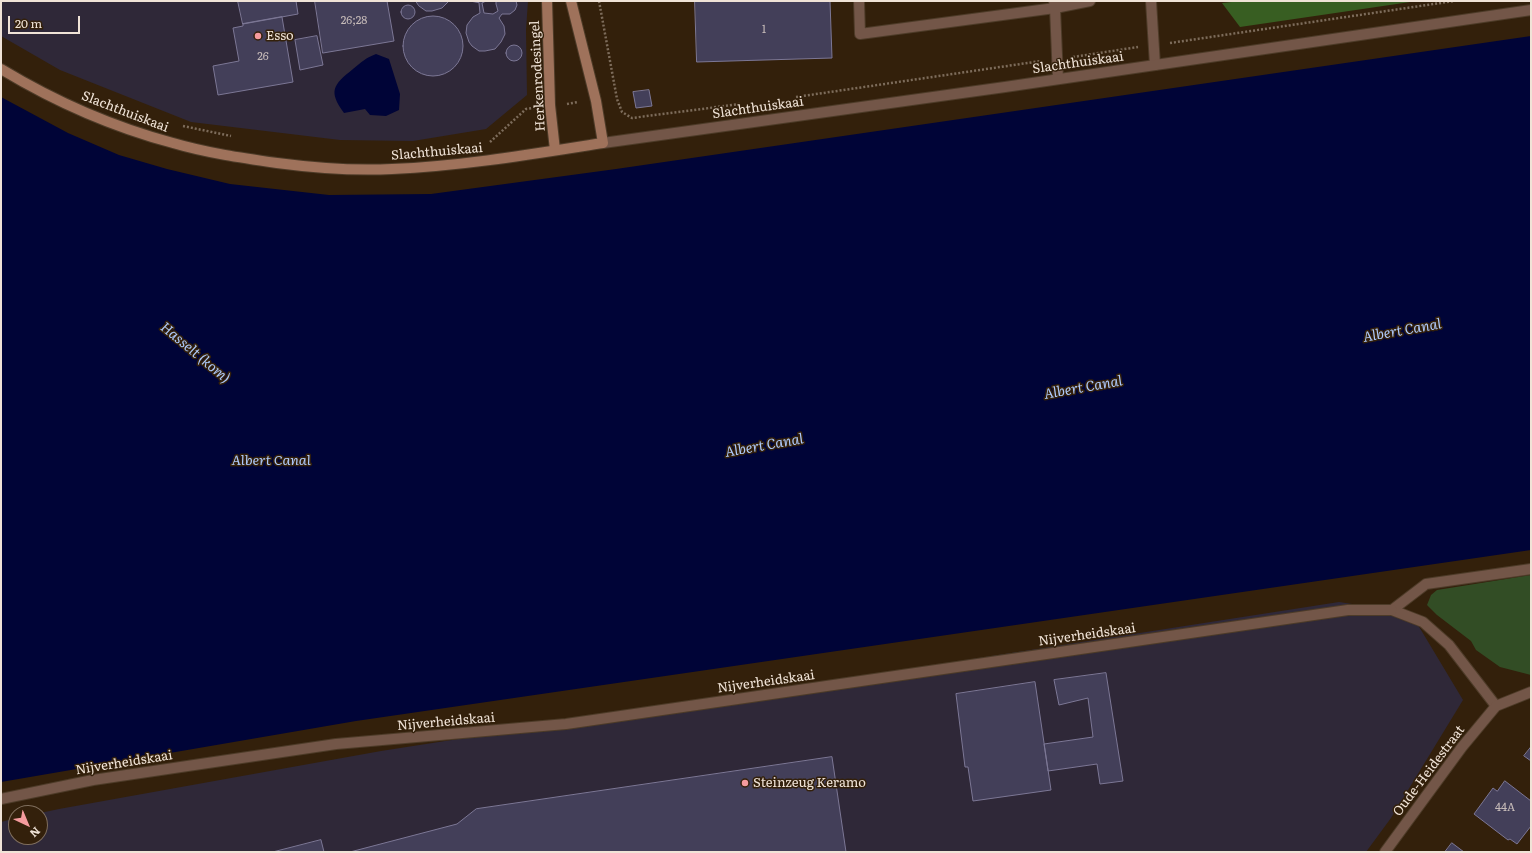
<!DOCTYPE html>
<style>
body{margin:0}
#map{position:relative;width:1532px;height:853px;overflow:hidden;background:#33200b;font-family:Literata,serif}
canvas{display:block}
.frame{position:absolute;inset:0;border:2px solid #f0e3d7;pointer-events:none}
.north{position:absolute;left:8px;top:805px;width:40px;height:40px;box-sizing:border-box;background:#33200b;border:1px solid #7f6e5d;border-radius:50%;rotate:136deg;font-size:11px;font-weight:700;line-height:16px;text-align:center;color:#f0e3d7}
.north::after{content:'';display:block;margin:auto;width:14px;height:18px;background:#f59b9e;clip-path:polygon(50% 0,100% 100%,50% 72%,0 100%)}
.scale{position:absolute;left:8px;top:16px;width:72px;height:18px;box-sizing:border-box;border:2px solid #f0e3d7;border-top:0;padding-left:5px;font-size:12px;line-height:14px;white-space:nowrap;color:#f0e3d7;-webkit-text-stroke:3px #33200b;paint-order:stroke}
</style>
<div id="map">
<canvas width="1532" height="853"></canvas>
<div class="frame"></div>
<div class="north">N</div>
<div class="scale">20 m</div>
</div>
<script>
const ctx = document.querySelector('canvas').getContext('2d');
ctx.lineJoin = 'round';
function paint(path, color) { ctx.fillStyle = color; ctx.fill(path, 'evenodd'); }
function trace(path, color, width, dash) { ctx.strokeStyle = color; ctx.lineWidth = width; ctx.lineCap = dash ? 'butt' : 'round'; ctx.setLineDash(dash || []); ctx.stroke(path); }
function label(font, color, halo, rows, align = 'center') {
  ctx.font = font + ' Literata,serif'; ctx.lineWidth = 3; ctx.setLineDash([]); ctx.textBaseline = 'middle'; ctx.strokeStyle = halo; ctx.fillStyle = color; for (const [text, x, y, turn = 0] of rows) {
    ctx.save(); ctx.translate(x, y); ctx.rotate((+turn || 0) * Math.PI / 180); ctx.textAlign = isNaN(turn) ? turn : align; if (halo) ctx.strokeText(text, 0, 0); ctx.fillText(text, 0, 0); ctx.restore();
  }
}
const industrial = new Path2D(`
 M1 1H528L526 30 527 95 486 129 413 141 340 140 191 122 60 70 1 36Z
 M1339 602 1392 610 1418 625 1463 700 1391 818 1366 852H1V822L16 818V837H40V813L59 809 381 751Z`);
const green = new Path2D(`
 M1531 575V675L1500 667 1476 650 1471 641 1437 615 1427 605 1431 595 1437 590Z`);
const forest = new Path2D(`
 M1241 1H1417L1240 27 1222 3Z`);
const water = new Path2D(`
 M1531 36V550L356 721 1 782V97L68 133 119 155 167 169 230 184 329 195 431 194 616 169Z
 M376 54 389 59 400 94 399 110 386 116 370 115 365 109 344 113C328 91 333 85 353 69 363 61 364 59 376 54Z`);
const building = new Path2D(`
 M238 1H296L298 14 243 24Z
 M315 1H387L394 41 323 53Z
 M416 1H449L442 8 432 11H426L419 6Z
 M470 1H486L482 3 484 13 493 14 498 11 496 4V1H516L517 5 515 10 510 14H502L499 18 504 26 505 34 501 42 495 49 485 51H479L472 46 469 42 466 33 467 25 473 17 480 13 479 3Z
 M695 1H830L832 58 697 62Z
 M401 12a7 7 0 1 1 14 0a7 7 0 1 1-14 0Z
 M403 46a30 30 0 1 1 60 0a30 30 0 1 1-60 0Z
 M282 17 293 82 218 95 213 66 239 61 233 28 243 26V24Z
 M317 36 323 65 300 70 295 40Z
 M506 53a8 8 0 1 1 16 0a8 8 0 1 1-16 0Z
 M649 90 652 106 636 108 633 92Z
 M1106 673 1123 781 1100 784 1097 764 1048 771 1044 744 1093 737 1088 698 1059 705 1054 680Z
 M1035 682 1051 790 973 801 968 767H965L956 694Z
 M1531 747V761L1524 756Z
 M832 757 846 852H350L457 824 476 809Z
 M1505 781 1531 801V826L1517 844 1510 839 1508 840 1474 814 1493 788 1497 791Z
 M321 840 324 852H273Z
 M1452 843 1464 852H1445Z`);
const path = new Path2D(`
 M599 1 617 99 622 112 632 118 740 104
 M1170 43 1454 1
 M1073 57 1138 47
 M796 97 1041 61
 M567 104 578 102
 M183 126 231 136
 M490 142 526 109 534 108`);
const lane = new Path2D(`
 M859 1 860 34 1055 8 1058 79
 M1054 1 1055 8 1090 1
 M1151 1 1155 65
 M1392 610 1426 584 1531 569
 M1392 610 1423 622 1449 645 1496 706`);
const street = new Path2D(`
 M603 143 1005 87 1531 10
 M1 799 93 780 336 744 566 724 1348 610H1392
 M1385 852 1462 747 1496 706 1531 692`);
const secondary = new Path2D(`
 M547 1 550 105 555 150
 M1 69C54 101 113 127 173 143 207 153 242 158 277 163 315 168 354 171 392 169 463 166 533 154 603 143L596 101 571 1`);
const markers = [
 [258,36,4,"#f59b9e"],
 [745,783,4,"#f59b9e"]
];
const numberNames = [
 ["26;28",354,21],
 ["1",764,30],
 ["26",263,57],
 ["44A",1505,808]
];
const poiNames = [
 ["Esso",266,36],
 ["Steinzeug Keramo",753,783]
];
const streetNames = [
 ["Slachthuiskaai",1078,63,-8],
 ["Herkenrodesingel",538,76,-93],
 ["Slachthuiskaai",758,108,-8],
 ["Slachthuiskaai",125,112,21],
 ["Slachthuiskaai",437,152,-5],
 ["Nijverheidskaai",1087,635,-8],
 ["Nijverheidskaai",766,682,-8],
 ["Nijverheidskaai",446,722,-5],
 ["Nijverheidskaai",124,763,-9],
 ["Oude-Heidestraat",1429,771,-53]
];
const waterNames = [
 ["Albert Canal",1402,331,-10],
 ["Hasselt (kom)",195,353,40],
 ["Albert Canal",1083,388,-10],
 ["Albert Canal",764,446,-10],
 ["Albert Canal",271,461]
];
paint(industrial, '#2f2838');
paint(green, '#324d25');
paint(forest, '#385e22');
paint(water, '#000437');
paint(building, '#433f59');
trace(building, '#7c7795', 1);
trace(lane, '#4d3b28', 12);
trace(street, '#4d3b28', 12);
trace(secondary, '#4d3b28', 12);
trace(path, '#7d6c5b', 2.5, [2, 2]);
trace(lane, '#735648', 10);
trace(street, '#735648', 10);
trace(secondary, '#9f725b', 10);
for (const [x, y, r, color] of markers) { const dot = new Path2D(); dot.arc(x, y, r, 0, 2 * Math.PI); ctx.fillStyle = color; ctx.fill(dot); trace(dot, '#33200b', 1.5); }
label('11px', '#c5bab8', null, numberNames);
label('13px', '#f0e3d7', '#33200b', poiNames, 'left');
label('13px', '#f0e3d7', '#33200b', streetNames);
label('italic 14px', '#aec9fb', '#33200b', waterNames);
</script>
